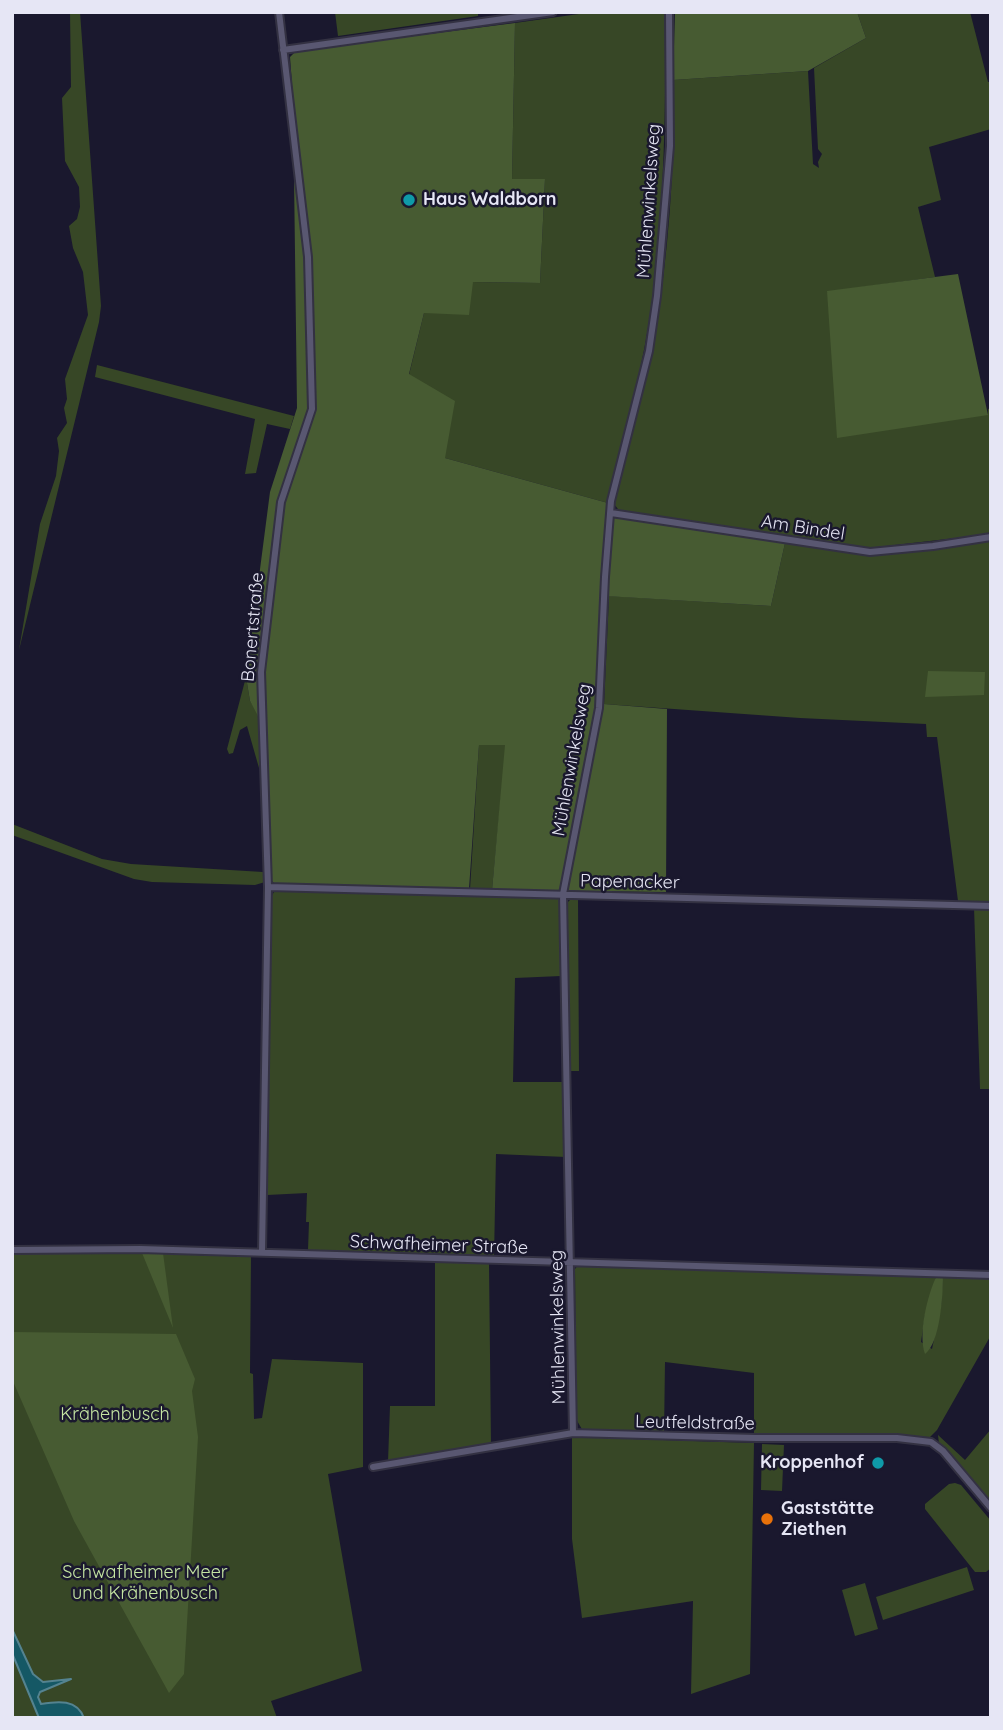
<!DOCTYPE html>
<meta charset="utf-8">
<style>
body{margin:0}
#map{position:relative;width:1003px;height:1730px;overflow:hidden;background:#1a182e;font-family:Quicksand,sans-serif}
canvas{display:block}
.frame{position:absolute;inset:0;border:14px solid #e6e6f5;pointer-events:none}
</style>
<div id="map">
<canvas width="1003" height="1730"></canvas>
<div class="frame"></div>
</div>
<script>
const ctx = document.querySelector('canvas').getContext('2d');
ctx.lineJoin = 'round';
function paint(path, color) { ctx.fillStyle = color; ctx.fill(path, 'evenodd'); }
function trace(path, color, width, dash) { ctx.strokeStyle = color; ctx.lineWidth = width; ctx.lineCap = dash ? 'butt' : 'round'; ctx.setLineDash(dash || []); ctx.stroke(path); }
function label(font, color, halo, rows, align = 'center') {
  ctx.font = font + ' Quicksand,sans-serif'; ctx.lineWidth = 5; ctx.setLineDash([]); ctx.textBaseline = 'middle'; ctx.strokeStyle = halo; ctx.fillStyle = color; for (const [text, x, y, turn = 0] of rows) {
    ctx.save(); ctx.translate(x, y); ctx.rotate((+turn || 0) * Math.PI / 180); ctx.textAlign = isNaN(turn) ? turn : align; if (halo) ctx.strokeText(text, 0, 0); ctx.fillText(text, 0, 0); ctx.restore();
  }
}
const green = new Path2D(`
 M70 12H80L101 306 99 322 19 650 40 524 56 476 59 451 57 438 67 423 64 408 67 399 65 379 88 315 83 272 73 248 69 226 77 219 80 207 79 187 65 161 62 98 71 87Z
 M335 12H478V16L338 36Z
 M593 12H666C665 107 665 201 653 295 644 365 625 434 608 503L445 458 409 375 424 313 473 282 540 283 545 179H512L515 23Z
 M857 12H970L988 82H991V129L929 147 941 200 918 207 935 277 827 292 988 415V409L991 408V534L869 548 621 513 614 504C628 450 643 397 653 342 669 256 675 168 673 80L808 71 813 164 819 168 818 162 822 154 818 149 814 68 866 38Z
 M97 365 294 416 290 429 267 424 256 473 245 474 255 419 95 377Z
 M991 540V902L958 901 937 737H927L926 724 800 718 604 704 609 596 771 606 785 543 871 555Z
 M246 677 250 701 260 716 259 768 247 726 240 730 233 753 229 754 227 749Z
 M479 744 506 745 492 890 470 889Z
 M12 824 102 859 131 864 263 872 265 882 255 885 152 882 134 879 12 835Z
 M277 887 559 899 561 976 515 978 513 1082H564L566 1157 496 1154 494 1258 308 1250 309 1222H306L307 1193 267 1195 271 897Z
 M572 898H578L579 1071H570L566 907 568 902Z
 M974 907H991V1089H980Z
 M12 1253H142L251 1257 250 1373 253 1374 254 1419 262 1418 272 1359 363 1363V1467L328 1474 362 1671 271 1701 277 1718H12Z
 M435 1261 489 1263 491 1445 388 1462 390 1406H435Z
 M578 1265 936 1277 925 1315 921 1342 932 1349 941 1306 943 1276 991 1277V1335L937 1430 930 1437 754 1436V1373L665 1362 664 1434 583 1431 576 1419 575 1269Z
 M991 1429V1504L939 1444 938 1435 965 1460Z
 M572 1437 754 1443 750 1674 691 1694 693 1601 582 1618 572 1539Z
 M762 1444 784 1445 782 1491 761 1490Z
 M955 1483 961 1485 991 1521V1568L986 1572H975L925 1509V1504L949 1484Z
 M967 1567 974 1590 883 1620 876 1597Z
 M865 1583 878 1629 855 1636 842 1590Z`);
const forest = new Path2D(`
 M675 12H857L866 38 808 71 673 80Z
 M515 23 512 179H545L540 283 473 282 469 315 424 313 409 374 455 401 445 458 608 503 606 516 785 543 771 606 605 596 600 707 604 704 667 709 666 892 492 890 505 745H479L469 889 277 886 271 880 266 717 258 716 250 701 246 677 270 492 297 408 293 99 290 57 296 51Z
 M958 274 988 415 837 438 827 291Z
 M928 671 985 672 984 695 925 697Z
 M142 1253H163L173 1328Z
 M943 1276C943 1296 940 1343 925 1354 918 1334 927 1297 936 1277Z
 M12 1332 176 1334 195 1379 192 1391 198 1437 184 1674 169 1693 74 1521 12 1379Z`);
const water = new Path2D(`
 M12 1629 33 1674 43 1682 71 1679 40 1692 38 1697 41 1704C58 1701 77 1699 84 1718H39L12 1653Z`);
const street = new Path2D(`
 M283 50 553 12
 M611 513 870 552 933 546 991 537
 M268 887 991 906
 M12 1250 140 1249 991 1275
 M262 1252 268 887 261 672 281 502 312 409 308 257 279 12
 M573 1433 563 894 599 708 605 577 611 501 649 351 657 296 670 146 669 12
 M373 1467 573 1433 756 1438H897L931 1442 943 1451 991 1508`);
const markers = [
 [409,200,7,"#0f9aa8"],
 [878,1463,7,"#0f9aa8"],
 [767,1519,7,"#e8710a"]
];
const poiNames = [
 ["Haus Waldborn",423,200],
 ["Kroppenhof",864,1463,"right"],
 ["Gaststätte",781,1509],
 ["Ziethen",781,1530]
];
const streetNames = [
 ["Mühlenwinkelsweg",649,201,-86],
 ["Am Bindel",803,528,9],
 ["Bonertstraße",253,627,-85],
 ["Mühlenwinkelsweg",572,760,-80],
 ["Papenacker",630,882,1],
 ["Schwafheimer Straße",439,1245,2],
 ["Mühlenwinkelsweg",558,1327,-91],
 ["Leutfeldstraße",695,1423,1]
];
const parkNames = [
 ["Krähenbusch",115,1415],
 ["Schwafheimer Meer",145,1573],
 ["und Krähenbusch",145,1594]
];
paint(green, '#374726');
paint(forest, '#475b32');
paint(water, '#155865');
trace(water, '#548390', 2);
trace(street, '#333142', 10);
trace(street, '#595771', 6);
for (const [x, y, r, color] of markers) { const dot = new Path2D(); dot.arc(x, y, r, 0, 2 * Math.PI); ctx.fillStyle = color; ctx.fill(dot); trace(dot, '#1a182e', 2.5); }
label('bold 18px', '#e6e6f5', '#1a182e', poiNames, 'left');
label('18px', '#e6e6f5', '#1a182e', streetNames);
label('18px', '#c5e6a2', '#1a182e', parkNames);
</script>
